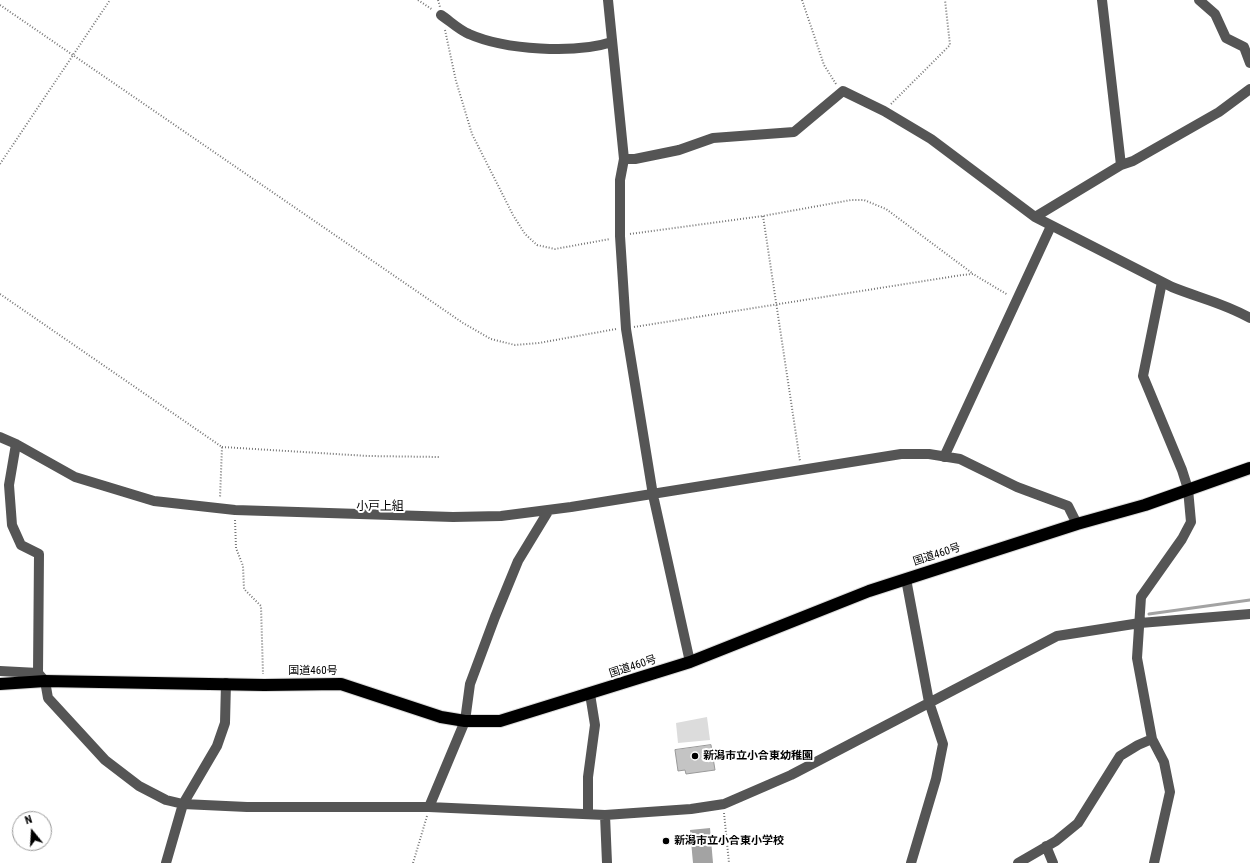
<!DOCTYPE html>
<meta charset="utf-8">
<style>
body{margin:0}
#map{position:relative;width:1250px;height:863px;overflow:hidden;background:#fff;font-family:"Roboto Condensed",sans-serif}
canvas{display:block}
.north{position:absolute;left:12px;top:811px;width:40px;height:40px;box-sizing:border-box;background:#fff;border:1px solid #999;border-radius:50%;rotate:342deg;font-size:11px;font-weight:700;line-height:16px;text-align:center;color:#000}
.north::after{content:'';display:block;margin:auto;width:14px;height:18px;background:#000;clip-path:polygon(50% 0,100% 100%,50% 72%,0 100%)}
</style>
<div id="map">
<canvas width="1250" height="863"></canvas>
<div class="north">N</div>
</div>
<script>
const ctx = document.querySelector('canvas').getContext('2d');
ctx.lineJoin = 'round';
function paint(path, color) { ctx.fillStyle = color; ctx.fill(path, 'evenodd'); }
function trace(path, color, width, dash) { ctx.strokeStyle = color; ctx.lineWidth = width; ctx.lineCap = dash ? 'butt' : 'round'; ctx.setLineDash(dash || []); ctx.stroke(path); }
function label(font, color, halo, rows, align = 'center') {
  ctx.font = font + ' "Roboto Condensed","Noto Sans JP",sans-serif'; ctx.lineWidth = 4; ctx.setLineDash([]); ctx.textBaseline = 'middle'; ctx.strokeStyle = halo; ctx.fillStyle = color; for (const [text, x, y, turn = 0] of rows) {
    ctx.save(); ctx.translate(x, y); ctx.rotate((+turn || 0) * Math.PI / 180); ctx.textAlign = isNaN(turn) ? turn : align; if (halo) ctx.strokeText(text, 0, 0); ctx.fillText(text, 0, 0); ctx.restore();
  }
}
const green = new Path2D(`
 M707 717 710 740 678 743 676 723Z`);
const water = new Path2D(`
 M710 828 713 863H693L690 830Z`);
const stream = new Path2D(`
 M1149 614 1250 600`);
const building = new Path2D(`
 M711 745 715 770 686 774 685 770 678 771 675 750Z`);
const path = new Path2D(`
 M418 0 433 10
 M438 0 440 7
 M802 0 824 65 836 84
 M0 5 463 323 491 339 515 345 539 343 616 329
 M445 30 456 81 472 134 513 215 525 234 537 245 555 249 610 239
 M891 104 950 45 945 0
 M0 164 110 0
 M763 216 800 461
 M630 234 763 216 851 200H864L886 209 972 273
 M0 294 222 447 220 498
 M634 327 962 275 973 274 1008 295
 M222 447 368 456 439 457
 M235 520 236 548 243 566 244 589 261 606 263 674
 M724 813 729 863
 M413 863 427 816`);
const minor = new Path2D(`
 M608 0 624 159 620 180V236L626 329 653 495 690 662
 M1102 0 1121 165
 M1199 0 1215 14 1226 38 1244 47 1250 63
 M441 15C450 21 459 30 469 34 505 50 575 54 612 42
 M624 159H635L679 150 713 138 794 132 843 91 884 111 931 139 1035 217 1172 287C1199 298 1224 303 1250 318
 M1035 217 1121 165 1133 161 1219 112 1250 89
 M0 437 16 444 75 477 154 501 235 510 453 517 501 516 571 507 901 454H929L960 459 1017 487 1068 506 1077 524
 M16 444 9 485 12 525 21 545 39 554 38 673
 M944 457 1051 226
 M906 579 929 702 943 744 936 779 911 863
 M0 671 38 673 45 681 48 698 105 760 139 786 166 800 183 804 247 807H429L605 815 691 809 724 804 791 775 1057 636 1140 623 1250 614
 M429 807 465 721 470 684 495 617 518 561 549 510
 M588 814V777L595 725 590 694
 M605 815 607 863
 M1046 846 1053 863
 M166 863 183 804 217 746 225 723 226 683
 M1018 863 1056 841 1078 823 1120 756 1138 745 1152 739
 M1154 863 1170 792 1164 762 1152 739 1137 658 1141 597 1182 539 1191 522 1188 489 1182 470 1143 376 1162 282`);
const highway = new Path2D(`
 M0 684 45 681 264 685 341 684 441 717 465 721H500L690 662 869 591 1077 524 1145 505 1250 468`);
const markers = [
 [695,756,4,"#000"],
 [666,841,4,"#000"]
];
const streetNames = [
 ["国道460号",937,555,-18],
 ["国道460号",633,667,-18],
 ["国道460号",313,671]
];
const poiNames = [
 ["新潟市立小合東幼稚園",703,756],
 ["新潟市立小合東小学校",674,841]
];
const neighbourhoodNames = [
 ["小戸上組",380,507]
];
paint(green, '#dcdcdc');
paint(water, '#a3a3a3');
trace(stream, '#a3a3a3', 3);
paint(building, '#c4c4c4');
trace(building, '#999', 1);
trace(highway, '#dbdbdb', 14);
trace(path, '#777', 2, [1, 2]);
trace(minor, '#555', 10);
trace(highway, '#000', 12);
for (const [x, y, r, color] of markers) { const dot = new Path2D(); dot.arc(x, y, r, 0, 2 * Math.PI); ctx.fillStyle = color; ctx.fill(dot); trace(dot, '#fff', 1.5); }
label('11px', '#000', '#fff', streetNames);
label('bold 11px', '#000', '#fff', poiNames, 'left');
label('12px', '#000', '#fff', neighbourhoodNames);
</script>
